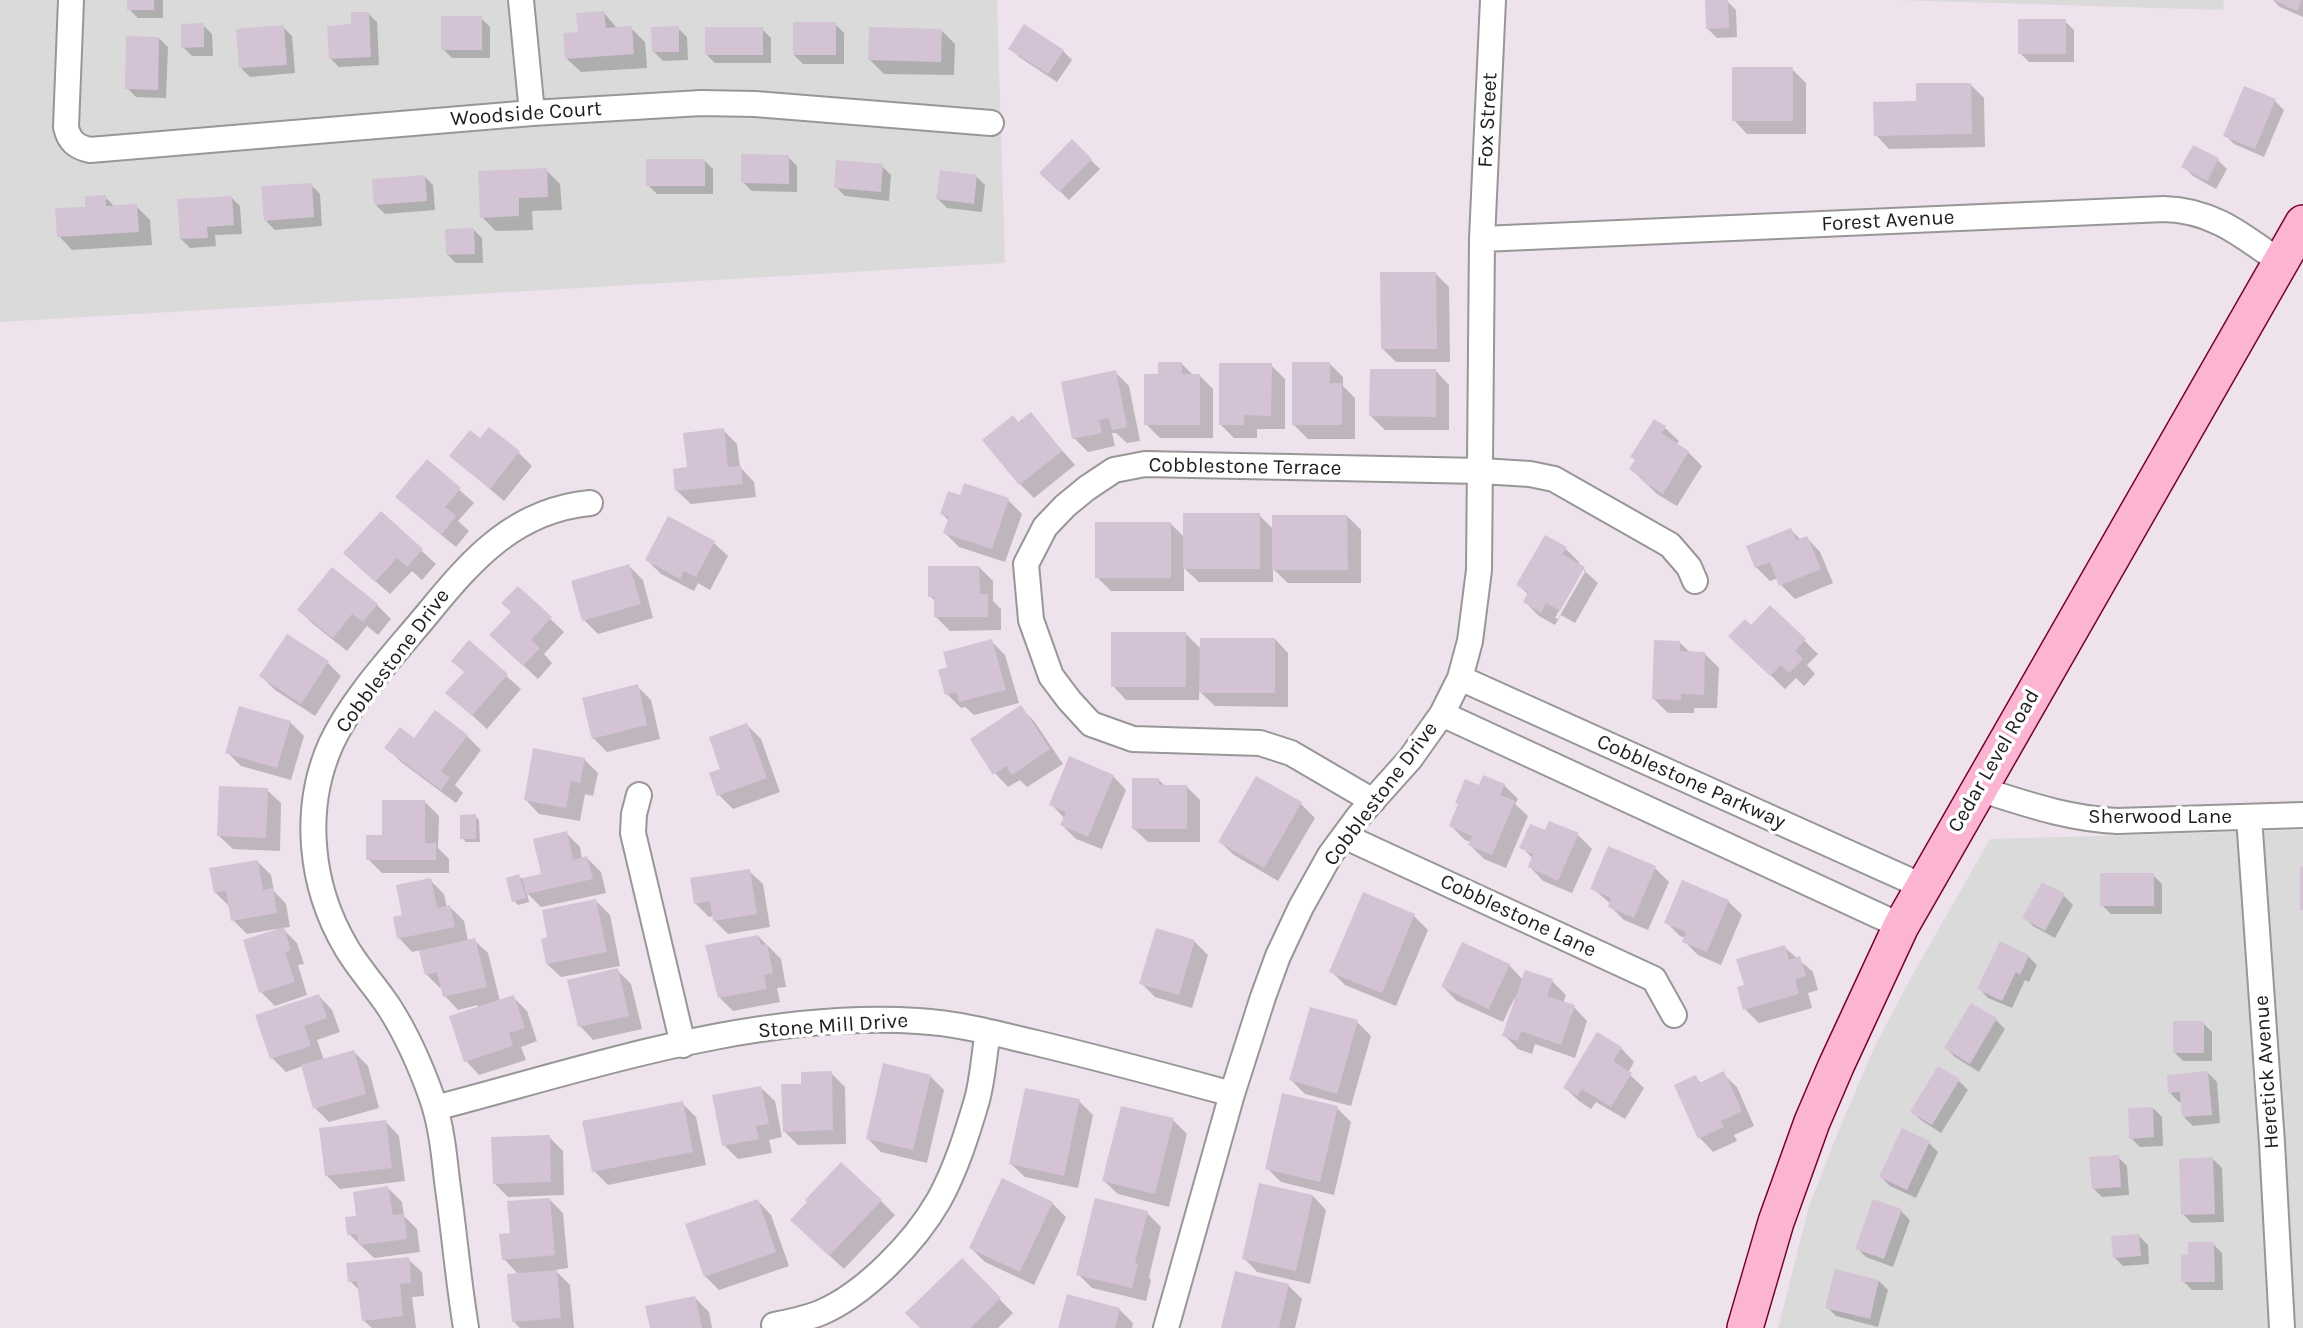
<!DOCTYPE html>
<style>
body{margin:0}
canvas{display:block;background:#eee2ec}
</style>
<canvas width="2303" height="1328"></canvas>
<script>
const ctx = document.querySelector('canvas').getContext('2d');
ctx.lineJoin = 'round';
function paint(path, color) { ctx.fillStyle = color; ctx.fill(path, 'evenodd'); }
function trace(path, color, width, dash) { ctx.strokeStyle = color; ctx.lineWidth = width; ctx.lineCap = dash ? 'butt' : 'round'; ctx.setLineDash(dash || []); ctx.stroke(path); }
function label(font, color, halo, rows, align = 'center') {
  ctx.font = font + ' Karla,sans-serif'; ctx.lineWidth = 7; ctx.setLineDash([]); ctx.textBaseline = 'middle'; ctx.strokeStyle = halo; ctx.fillStyle = color; for (const [text, x, y, turn = 0] of rows) {
    ctx.save(); ctx.translate(x, y); ctx.rotate((+turn || 0) * Math.PI / 180); ctx.textAlign = isNaN(turn) ? turn : align; if (halo) ctx.strokeText(text, 0, 0); ctx.fillText(text, 0, 0); ctx.restore();
  }
}
const residential = new Path2D(`
 M0 0H997L1005 263 0 322Z
 M1897 0H2224L2223 10Z
 M2303 830V1328H1778L1809 1206 1838 1132 1874 1048 1909 981 1990 839Z`);
const shadow = new Path2D(`
 M129 0H163V18H138L129 9Z
 M2273 0H2303V17L2280 7Z
 M1727 1 1736 10 1737 37 1717 38 1708 29Z
 M368 13 377 22 379 65 339 67 330 58 353 26Z
 M604 13 618 29 631 28 645 42 647 68 581 72 567 59 580 34Z
 M481 18 490 27V58H452L443 49Z
 M2065 21 2074 30V62H2029L2020 53Z
 M835 24 844 33V64H803L794 55Z
 M203 25 212 34 213 56H192L183 47Z
 M283 27 292 36 295 73 250 77 241 68Z
 M678 28 687 37 688 60 663 61 654 52Z
 M762 29 771 38V63H715L706 54Z
 M941 30 955 44 954 75 884 74 870 60Z
 M159 38 168 47 166 98 136 97 127 88Z
 M1011 48 1063 51 1072 60 1057 82 1019 57Z
 M1792 69 1806 83V134H1747L1734 120Z
 M1970 84 1984 98 1985 147 1889 149 1876 135 1918 103Z
 M2275 101 2284 110 2264 157 2234 144 2225 135Z
 M1072 142 1100 169 1069 200 1041 173Z
 M788 157 797 166V192L752 191 743 182Z
 M704 160 713 169V194H657L648 185Z
 M2218 160 2227 169 2216 189 2193 176 2184 167Z
 M882 166 891 175 889 201 845 196 836 187Z
 M546 170 560 184 562 210 532 211 533 230 496 231 482 217Z
 M424 176 433 185 435 210 385 214 376 205Z
 M976 176 985 185 982 212 947 208 938 199Z
 M311 185 320 194 322 226 275 230 266 221Z
 M105 197 115 207 136 206 150 220 152 245 72 250 59 236 87 208Z
 M231 197 240 206 242 234 215 235 216 246 190 248 181 239Z
 M473 229 482 238 483 263H456L447 254Z
 M1436 274 1449 287 1450 362H1396L1382 348Z
 M1329 363 1343 377V386L1355 398V439H1308L1294 425Z
 M1182 364 1193 375H1199L1213 389V438H1160L1146 424 1160 376Z
 M1271 365 1285 379V429H1257V438H1234L1220 424Z
 M1436 371 1449 385V430H1385L1371 416Z
 M1115 372 1129 386 1140 441 1127 443 1116 433H1112L1115 446 1088 452 1074 438Z
 M1031 415 1075 465 1034 498 1020 484 1019 424Z
 M1665 428 1679 441 1676 445 1688 452 1702 466 1677 506 1657 494 1631 469Z
 M723 430 737 444 740 467 754 482 756 497 691 504 677 491 688 469Z
 M480 440 519 453 532 466 504 501 451 456Z
 M427 461 474 503 458 521 469 531 456 547 411 510Z
 M1008 500 1022 514 1005 562 959 547 945 533 949 521 942 514Z
 M381 514 436 564 422 580 412 571 390 594 359 567Z
 M1259 515 1274 530 1347 516 1361 530V583H1288L1273 569V582H1199L1184 568V591H1111L1097 577 1171 524 1185 538Z
 M1791 530 1801 540 1807 538 1820 552 1833 583 1795 599 1781 585 1778 578 1770 581 1756 567Z
 M714 543 728 556 710 590 698 583 694 591 661 574 647 560Z
 M1565 548 1579 562 1578 565 1598 583 1575 623 1561 615 1555 625 1539 616 1525 602 1529 595 1518 585ZM1582 570H1586L1558 619 1555 618Z
 M629 566 643 580 653 618 598 634 584 620Z
 M979 567 993 581V601L1001 609V630L950 631 936 617V602L930 596Z
 M518 588 564 632 544 654 552 663 538 679 505 648Z
 M377 605 391 619 378 635 367 626 347 651 313 624 299 610Z
 M1770 607 1818 654 1807 665 1815 674 1804 686 1796 678 1785 689 1730 636 1751 627Z
 M1186 634 1201 649 1275 639 1288 653V707L1215 706 1199 691V700H1126L1113 686Z
 M991 641 1005 655 1019 703 974 715 965 707 961 708 947 694Z
 M469 643 521 689 487 729 448 693 465 673Z
 M1680 643 1691 653 1705 654 1719 668 1717 708H1694V713H1668L1654 699Z
 M328 663 341 676 315 716 275 690 261 676Z
 M637 686 651 700 660 739 607 752 593 738Z
 M1020 707 1034 721 1063 764 1027 787 1020 780 1008 787 995 773Z
 M290 722 304 736 291 780 241 766 227 752Z
 M747 725 761 739 780 792 733 809 719 795 722 770Z
 M467 736 481 750 455 785 463 793 456 803 401 762 387 748Z
 M584 759 598 773 593 796 585 794 580 821 539 814 526 800Z
 M1113 776 1126 790 1102 849 1076 839 1062 825 1065 819 1051 804Z
 M1256 778 1301 804 1315 818 1278 881 1234 855 1220 842Z
 M1159 780 1165 786H1186L1200 800V842H1148L1134 829Z
 M1504 785 1518 799 1515 804 1528 816 1506 868 1484 859 1470 845 1471 842 1465 840 1451 826Z
 M267 790 281 803 280 851 233 849 219 836Z
 M425 802 439 816 438 848 449 859V873H382L368 859 383 836Z
 M475 816 479 820 480 842H466L462 838Z
 M1546 832 1578 835 1592 849 1572 893 1543 881 1530 867 1533 859 1522 847Z
 M566 833 580 847 582 859 587 858 601 872 606 893 541 907 527 893 529 902 518 905 514 901 519 876 522 879 543 875Z
 M1609 848 1655 868 1669 882 1648 930 1624 920 1610 906 1611 904 1592 888Z
 M257 861 271 875 274 891 286 904 290 927 282 928 297 943 304 964 298 965 307 995 275 1006 261 992 276 929 247 934 233 920 229 906 215 892Z
 M749 871 763 884 770 927 728 934 714 920V916L709 917 695 903Z
 M2153 875 2162 884V914H2111L2102 905Z
 M430 880 444 894 447 908 450 907 464 921 468 941 474 940 488 953 500 1001 513 997 527 1011 537 1041 521 1047 526 1060 479 1075 466 1061 478 1005 458 1010 445 996 442 987 440 988 426 974 421 950 412 952 399 938 404 916Z
 M2042 884 2064 896 2073 905 2055 938 2033 926 2024 917Z
 M596 901 610 915 620 966 561 977 547 964 549 939Z
 M1728 901 1742 915 1721 965 1698 955 1684 941 1685 938 1680 936 1666 922Z
 M1414 916 1428 930 1396 1006 1345 985 1331 971Z
 M758 936 781 959 786 987 777 988 780 1002 733 1011 719 997Z
 M1194 941 1208 955 1192 1008 1155 997 1141 983Z
 M1784 947 1813 972 1818 990 1808 993 1812 1008 1759 1023 1745 1009 1746 986Z
 M2028 956 2037 965 2029 982 2025 980 2012 1008 1988 998 1980 989Z
 M1509 965 1523 980 1552 981 1566 995 1563 1003 1574 1007 1587 1021 1575 1058 1535 1044 1532 1054 1518 1049 1504 1035 1516 1000 1514 999 1503 1022 1457 1001 1443 987Z
 M617 970 631 984 642 1029 593 1040 580 1026Z
 M319 996 332 1010 340 1032 317 1040 324 1060 354 1052 368 1066 379 1108 329 1122 315 1108 303 1066 286 1072 272 1058Z
 M1972 1005 1996 1020 2005 1029 1979 1072 1955 1057 1946 1048Z
 M1357 1022 1371 1036 1351 1106 1305 1094 1291 1080Z
 M2203 1023 2212 1032V1061H2183L2174 1052Z
 M1621 1048 1634 1062 1628 1073 1644 1088 1625 1119 1596 1102 1591 1109 1579 1101 1565 1088Z
 M1939 1069 1959 1081 1968 1090 1941 1133 1921 1120 1912 1112Z
 M831 1073 845 1087 846 1144 798 1145 784 1131 803 1086Z
 M2208 1073 2217 1082 2220 1123 2193 1126 2184 1117 2183 1101 2179 1102 2170 1093Z
 M1723 1074 1737 1087 1754 1126 1734 1135 1737 1141 1713 1152 1700 1138 1695 1077 1701 1083Z
 M930 1076 944 1090 927 1163 881 1152 867 1138Z
 M761 1088 775 1101 782 1137 769 1140 772 1153 738 1159 724 1145Z
 M1079 1101 1093 1115 1078 1188 1025 1177 1011 1164Z
 M682 1103 696 1117 706 1165 608 1185 594 1171Z
 M1337 1108 1351 1122 1334 1195 1281 1182 1267 1168Z
 M2153 1108 2162 1117 2163 1146 2140 1147 2131 1138Z
 M1173 1120 1187 1134 1169 1207 1118 1194 1104 1181Z
 M386 1122 399 1136 405 1181 340 1189 326 1175Z
 M549 1137 563 1151 564 1195 508 1197 495 1184Z
 M1929 1143 1938 1152 1916 1198 1890 1186 1881 1177Z
 M2118 1157 2127 1166 2129 1195 2102 1197 2093 1188Z
 M2213 1159 2222 1168 2224 1222 2192 1223 2183 1214Z
 M388 1188 402 1202 404 1216 417 1229 420 1252 374 1258 349 1234 358 1218Z
 M1313 1196 1326 1210 1310 1284 1257 1272 1244 1258Z
 M549 1199 563 1213 568 1268 555 1270 570 1285 574 1328H520L513 1321 519 1275 504 1259 512 1235Z
 M758 1201 771 1215 789 1266 719 1290 705 1276Z
 M881 1201 895 1215 844 1269 806 1234Z
 M1052 1203 1066 1217 1034 1285 985 1262 971 1248Z
 M1901 1211 1910 1220 1893 1267 1866 1257 1857 1248Z
 M1147 1213 1161 1227 1149 1277 1151 1280 1146 1301 1092 1288 1078 1274Z
 M2139 1236 2148 1245 2149 1264 2123 1266 2114 1257Z
 M2213 1244 2222 1253 2223 1290H2192L2183 1281Z
 M408 1259 422 1272 424 1296 412 1297 416 1328H372L363 1320 360 1291 350 1281Z
 M962 1261 1013 1313 998 1328H922Z
 M1879 1281 1888 1290 1878 1327 1836 1316 1827 1307Z
 M1288 1285 1302 1299 1295 1328H1223Z
 M695 1298 709 1312 712 1328H652Z
 M1119 1309 1133 1323 1132 1328H1060Z`);
const building = new Path2D(`
 M127 0H154V10H127Z
 M1705 0H1728L1729 28 1706 29Z
 M2273 0H2302L2297 11Z
 M604 11 606 28 632 26 634 54 565 59 563 33 578 32 576 13Z
 M351 12H369L371 57 329 59 327 26 351 24Z
 M441 16H482V50H441Z
 M2018 19H2066V54H2018Z
 M793 22H836V55H793Z
 M204 23V47L181 48V24Z
 M1024 24 1064 50 1048 74 1008 49Z
 M284 25 287 65 239 68 236 29Z
 M679 26V52H652L651 27Z
 M705 27H763V55H705Z
 M869 27 942 29 941 62 868 60Z
 M126 36 159 37 158 90 125 89Z
 M1732 67H1793V121H1732Z
 M1916 83H1971L1972 134 1874 136 1873 102 1916 101Z
 M2244 86 2276 99 2255 149 2223 136Z
 M1072 139 1092 159 1059 192 1039 173Z
 M2193 145 2219 158 2207 181 2181 167Z
 M741 154 789 155V184L741 183Z
 M646 159H705V186H646Z
 M836 160 883 164 881 192 834 188Z
 M547 168 548 197 519 198V216L480 218 478 171Z
 M940 170 977 175 974 204 936 199Z
 M425 175 427 201 374 205 372 179Z
 M312 183 314 217 264 221 261 186Z
 M106 195V206L137 204 139 232 57 237 55 208 85 207V196Z
 M232 196 234 225 207 227 208 238 180 239 177 199Z
 M474 228 475 254 446 255 445 229Z
 M1380 272H1436L1437 349H1381Z
 M1158 362H1182V374H1200V425H1144V374H1158Z
 M1292 362H1330V383H1342V425H1292Z
 M1219 363H1272L1271 416 1244 415V425H1219Z
 M1370 369H1436V417L1369 416Z
 M1116 370 1127 427 1112 430 1109 418 1099 420 1102 433 1072 439 1061 382Z
 M1031 412 1062 451 1019 485 982 440 1013 415 1018 422Z
 M1654 419 1666 426 1661 433 1689 451 1663 494 1641 480 1642 478 1629 469 1635 460 1630 457Z
 M489 427 520 451 490 489 449 456 470 430 480 438Z
 M724 428 728 467 741 466 743 484 675 491 673 469 687 467 683 433Z
 M427 459 461 488 445 507 456 516 441 535 395 497Z
 M964 483 1009 498 992 549 943 533 949 517 940 514 948 491 960 495Z
 M381 511 423 549 407 567 397 558 375 582 343 553Z
 M1183 513H1260V569H1183Z
 M1272 515H1347L1348 570H1272Z
 M668 516 715 541 696 577 684 571 680 579 645 560Z
 M1095 522H1171V578H1095Z
 M1791 528 1796 540 1807 536 1821 569 1779 586 1770 562 1755 568 1746 546Z
 M1545 535 1567 547 1562 554 1585 567 1560 611 1546 603 1541 613 1523 602 1528 592 1516 585Z
 M629 564 641 604 582 621 571 581Z
 M928 566H979L980 594H988V617H934V597H928Z
 M332 567 378 604 363 622 352 614 333 638 297 610Z
 M518 586 552 617 531 640 540 648 523 666 489 635 511 612 501 603Z
 M1770 605 1806 639 1795 651 1803 659 1789 673 1781 665 1770 676 1728 636 1745 619 1751 625Z
 M1111 632H1186V687H1111Z
 M287 634 329 661 301 704 259 676Z
 M1200 638H1275V693H1199Z
 M992 639 1006 690 959 702 956 692 945 695 938 670 947 667 943 652Z
 M469 640 508 674 472 716 445 693 464 672 451 661Z
 M1654 640 1680 641V651L1705 652 1704 695 1681 694V700L1652 699Z
 M638 684 647 725 592 739 582 698Z
 M1021 705 1050 749 1012 775 1006 766 993 775 970 739Z
 M239 706 291 721 277 768 225 753Z
 M435 710 468 735 441 771 450 778 441 790 384 748 400 727 414 738Z
 M747 723 767 778 717 796 709 773 720 769 709 737Z
 M533 748 585 758 580 783 571 781 566 808 524 800Z
 M1069 756 1114 775 1088 837 1060 825 1066 812 1049 805Z
 M1483 775 1505 784 1500 795 1515 801 1492 855 1468 845 1472 836 1449 826 1458 804 1455 803 1465 779 1479 785Z
 M1256 776 1302 802 1264 868 1218 842Z
 M1132 778H1159V785H1187V829H1132Z
 M219 786 268 788 266 838 217 836Z
 M382 800H425V843H436V860H366V835H382Z
 M476 814V839H460V815Z
 M1549 821 1579 833 1558 881 1528 867 1533 854 1519 848 1530 824 1545 830Z
 M567 831 573 860 587 856 593 879 526 894 522 878 541 874 533 839Z
 M1608 846 1656 866 1634 918 1608 907 1611 898 1590 889Z
 M258 860 263 890 273 888 277 913 231 921 226 891 214 893 209 868Z
 M2300 867H2303V910H2300Z
 M750 869 757 914 713 921 710 901 694 904 690 878Z
 M2100 873H2154V906H2100Z
 M519 874 526 898 512 902 506 878Z
 M431 878 437 908 450 905 455 927 397 939 393 917 402 915 396 885Z
 M1682 880 1729 900 1707 952 1682 942 1686 932 1664 923Z
 M2042 882 2065 894 2045 931 2022 918Z
 M1363 892 1415 914 1382 993 1329 972Z
 M596 899 607 952 546 964 541 939 547 937 542 910Z
 M284 927 291 950 285 952 295 982 259 993 243 940Z
 M1156 928 1195 940 1179 995 1139 984Z
 M758 935 761 945 767 944 773 973 764 975 767 989 718 998 705 945Z
 M475 938 487 987 443 997 437 972 425 975 419 951Z
 M2000 941 2029 955 2020 975 2016 972 2002 1001 1977 989Z
 M1462 942 1510 964 1489 1009 1441 987Z
 M1785 945 1789 960 1800 956 1806 976 1795 979 1799 994 1743 1010 1737 987 1744 985 1736 959Z
 M618 968 629 1016 578 1027 567 980Z
 M1525 970 1553 979 1547 996 1575 1005 1561 1045 1521 1031 1518 1041 1502 1036Z
 M319 994 327 1018 304 1026 311 1046 270 1059 255 1015Z
 M514 995 525 1028 509 1033 513 1046 464 1062 449 1016Z
 M1971 1003 1997 1018 1970 1064 1944 1048Z
 M1310 1007 1358 1020 1337 1094 1289 1080Z
 M2173 1021H2204V1053H2173Z
 M1597 1032 1622 1047 1613 1061 1632 1073 1611 1107 1582 1089 1577 1096 1563 1088Z
 M354 1050 366 1094 313 1109 301 1065Z
 M883 1063 931 1075 913 1150 866 1139Z
 M1938 1066 1960 1079 1932 1125 1910 1112Z
 M832 1071 833 1130 783 1132 781 1084H801V1072Z
 M1724 1071 1742 1111 1721 1121 1724 1127 1698 1139 1674 1085 1696 1075 1699 1083Z
 M2208 1071 2212 1115 2182 1117 2180 1092 2168 1093 2167 1075Z
 M761 1086 769 1124 756 1126 759 1139 722 1146 712 1095Z
 M1025 1088 1080 1099 1064 1176 1009 1164Z
 M1282 1093 1338 1106 1320 1182 1265 1169Z
 M683 1101 693 1152 592 1172 582 1121Z
 M1121 1106 1174 1118 1155 1194 1102 1181Z
 M2153 1107 2154 1137 2129 1139 2128 1108Z
 M386 1120 392 1168 325 1176 319 1128Z
 M1902 1128 1930 1141 1907 1190 1879 1177Z
 M550 1135 551 1182 493 1184 491 1137Z
 M2119 1155 2121 1187 2092 1189 2089 1157Z
 M2213 1157 2215 1214 2181 1215 2179 1159Z
 M841 1162 882 1200 829 1256 790 1220 807 1202 805 1200Z
 M1002 1178 1053 1202 1020 1272 969 1248Z
 M1259 1183 1313 1195 1296 1271 1242 1259Z
 M388 1186 393 1215 404 1214 407 1239 359 1245 357 1234 347 1235 345 1217 356 1216 353 1192Z
 M550 1198 555 1255 502 1260 499 1234 510 1233 507 1201Z
 M1095 1198 1148 1211 1135 1263 1138 1264 1132 1288 1076 1275Z
 M758 1199 776 1252 704 1277 685 1224Z
 M1873 1199 1902 1209 1884 1259 1855 1249Z
 M2139 1234 2141 1256 2113 1258 2111 1236Z
 M2188 1242H2214L2215 1282H2181V1255L2188 1254Z
 M409 1257 411 1283 400 1284 403 1316 362 1321 357 1281 348 1282 346 1263Z
 M962 1258 1001 1298 970 1328H920L905 1313Z
 M1835 1269 1879 1280 1870 1319 1825 1308Z
 M557 1270 561 1318 512 1322 507 1274Z
 M1235 1271 1289 1284 1279 1328H1221Z
 M1067 1294 1120 1308 1115 1328H1058Z
 M695 1296 702 1328H650L645 1306Z`);
const minor = new Path2D(`
 M71 0 66 127C69 141 76 147 90 150L532 113 701 103 755 104 991 123
 M521 0 532 113
 M1482 239 2164 209C2212 210 2242 235 2280 262
 M1460 678 1922 886
 M1442 714 1901 926
 M1979 789C2027 804 2065 818 2117 821L2303 815
 M639 795 634 814 633 833 683 1045
 M1373 801 1291 753 1260 743 1133 739 1091 724 1069 700 1051 676 1031 620 1026 564 1045 527 1065 506 1087 488 1114 470 1145 464 1481 471 1530 474 1554 479 1670 545 1689 567 1695 581
 M2249 817 2272 1143 2282 1328
 M1344 836 1654 979 1674 1015
 M435 1108C592 1067 754 1011 918 1021 956 1023 995 1033 1032 1042 1099 1058 1166 1076 1232 1094
 M774 1325C790 1322 805 1319 820 1313 865 1294 915 1242 939 1200 956 1169 967 1134 977 1100 983 1078 984 1054 988 1032
 M466 1328C458 1279 454 1230 447 1181 444 1153 441 1124 432 1098 421 1067 407 1035 389 1007 376 987 358 968 346 947 310 886 302 809 331 744 352 698 397 651 429 612 473 558 516 510 590 503
 M1166 1328 1232 1094 1263 997 1278 956 1301 907 1330 855 1358 817 1410 759 1442 714 1460 678 1470 641 1479 570 1482 239 1493 0`);
const secondary = new Path2D(`
 M1745 1328 1776 1222 1812 1122 1836 1066 1901 926 2303 223`);
const streetNames = [
 ["Woodside Court",526,114,-4],
 ["Fox Street",1488,120,-87],
 ["Forest Avenue",1888,221,-3],
 ["Cobblestone Terrace",1245,467,1],
 ["Cobblestone Drive",393,661,-53],
 ["Cedar Level Road",1994,761,-60],
 ["Cobblestone Parkway",1691,782,24],
 ["Cobblestone Drive",1381,794,-53],
 ["Sherwood Lane",2160,817],
 ["Cobblestone Lane",1518,916,25],
 ["Stone Mill Drive",833,1026,-4],
 ["Heretick Avenue",2267,1072,-94]
];
paint(residential, '#dadadb');
paint(shadow, '#0003');
paint(building, '#d4c3d5');
trace(minor, '#979797', 28);
trace(secondary, '#76022d', 38);
trace(minor, '#fff', 24);
trace(secondary, '#fbb4d2', 35);
label('21px', '#1d1d1d', '#fff', streetNames);
</script>
